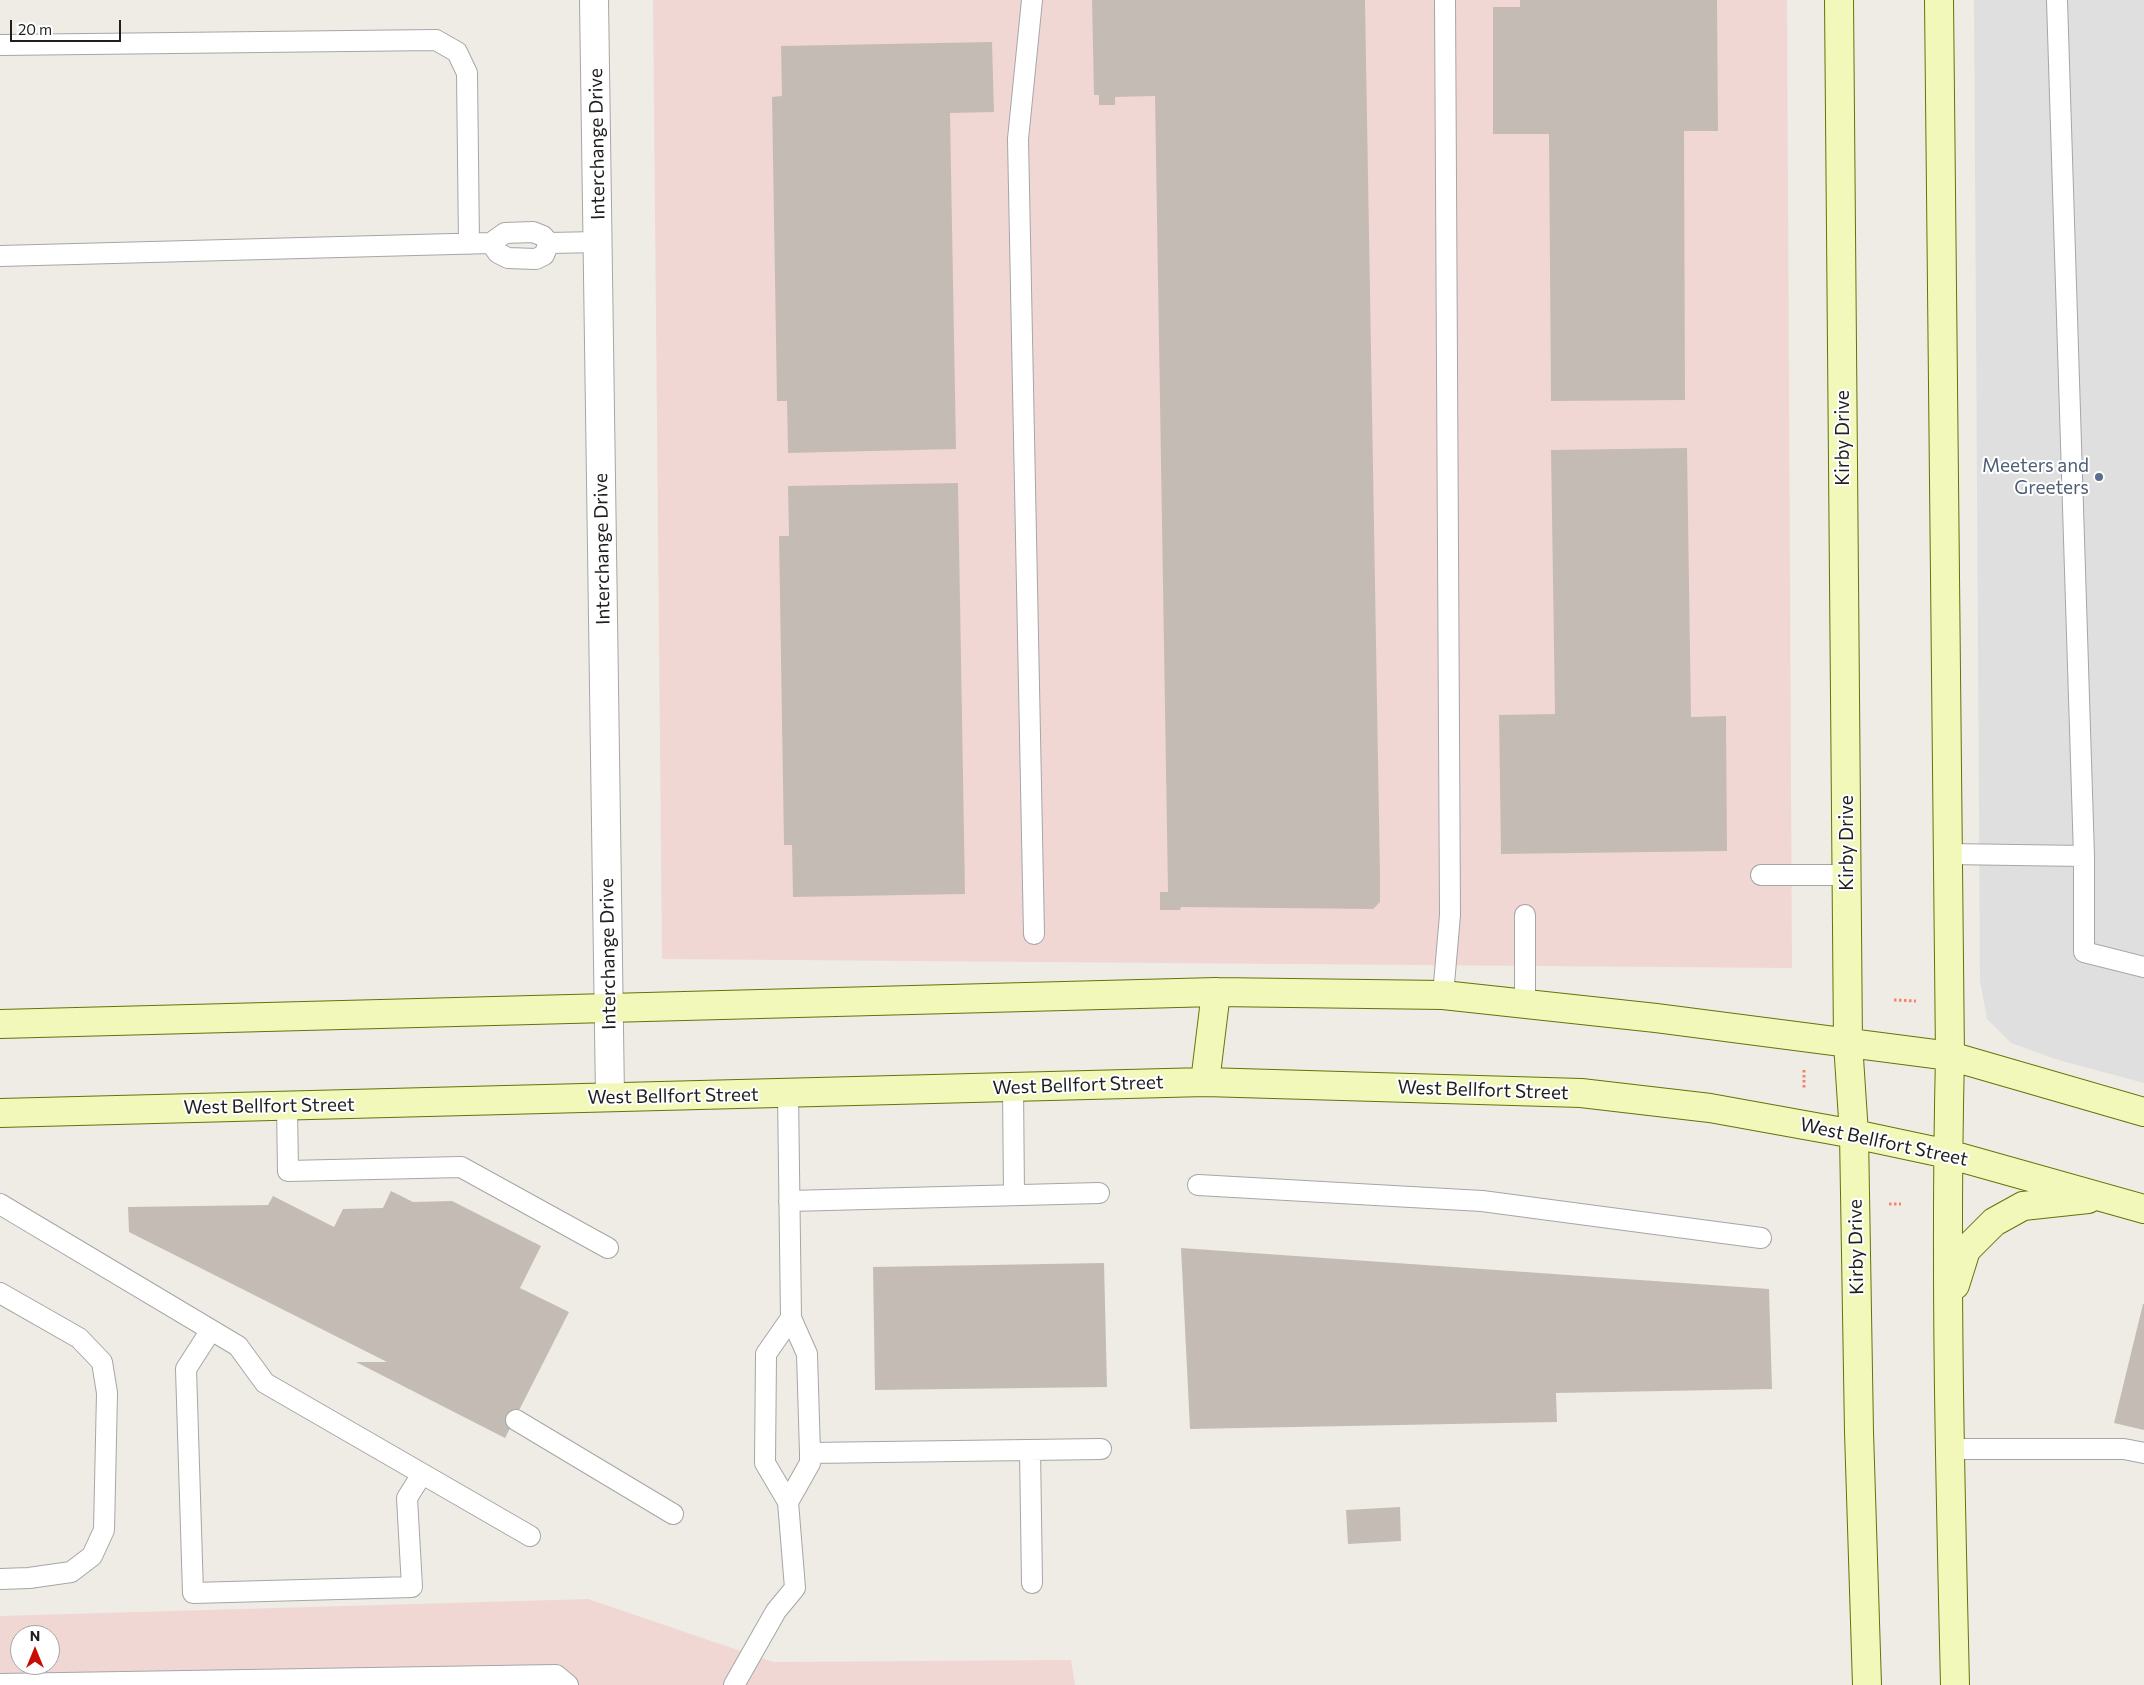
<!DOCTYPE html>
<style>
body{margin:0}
#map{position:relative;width:2144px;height:1685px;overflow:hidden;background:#efece5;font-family:Commissioner,sans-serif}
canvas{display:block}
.north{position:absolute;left:10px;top:1625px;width:50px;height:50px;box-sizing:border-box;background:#fff;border:1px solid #a5a5a5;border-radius:50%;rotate:0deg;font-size:14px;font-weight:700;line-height:20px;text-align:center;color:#1f1f1f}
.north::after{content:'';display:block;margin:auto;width:18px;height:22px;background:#ca0d03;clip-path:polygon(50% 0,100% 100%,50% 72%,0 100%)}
.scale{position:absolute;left:10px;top:20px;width:111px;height:22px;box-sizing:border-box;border:2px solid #1f1f1f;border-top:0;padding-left:6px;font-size:15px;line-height:18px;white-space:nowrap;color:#1f1f1f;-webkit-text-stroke:4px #fff;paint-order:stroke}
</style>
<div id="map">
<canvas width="2144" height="1685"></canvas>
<div class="north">N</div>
<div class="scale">20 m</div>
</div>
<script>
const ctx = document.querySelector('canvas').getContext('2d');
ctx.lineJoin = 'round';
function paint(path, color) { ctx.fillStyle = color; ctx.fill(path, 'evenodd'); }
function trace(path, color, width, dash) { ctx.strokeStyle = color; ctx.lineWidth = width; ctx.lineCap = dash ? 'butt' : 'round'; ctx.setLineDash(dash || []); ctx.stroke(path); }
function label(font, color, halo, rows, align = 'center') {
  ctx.font = font + ' Commissioner,sans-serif'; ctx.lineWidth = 4; ctx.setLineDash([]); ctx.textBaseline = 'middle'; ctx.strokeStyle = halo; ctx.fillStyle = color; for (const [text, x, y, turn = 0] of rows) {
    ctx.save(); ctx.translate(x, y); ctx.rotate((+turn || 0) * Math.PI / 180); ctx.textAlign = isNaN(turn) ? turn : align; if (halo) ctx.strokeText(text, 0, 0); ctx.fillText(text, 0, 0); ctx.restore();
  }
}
const commercial = new Path2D(`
 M653 0H1787L1792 968 662 959Z
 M588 1599 773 1662 1071 1660 1075 1685H0V1616ZM20 1635H50V1665H20Z`);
const parking = new Path2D(`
 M1974 0H2144V1083L2055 1059 2011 1043 1987 1019 1980 981Z`);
const building = new Path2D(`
 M1092 0H1365L1380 876V902L1373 909 1181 907 1180 910H1160V892H1168L1155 96 1115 97V105H1099V95H1094Z
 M1520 0H1717L1718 131H1684L1685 400 1551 401 1549 134H1493V7H1520Z
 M992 42 994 112 950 113 956 449 788 453 787 401H777L772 97 782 96 781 46Z
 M1687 448 1691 717 1726 716 1727 851 1501 854 1499 715 1555 714 1551 450Z
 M958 483 965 894 793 897 792 845H784L779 536H789L788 486Z
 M391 1191 413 1202 452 1201 541 1246 520 1288 569 1312 505 1438 356 1362H387L129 1232 128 1207 268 1205 273 1196 334 1227 343 1209 383 1208Z
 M1181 1248 1769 1289 1772 1389 1556 1393 1557 1422 1190 1429Z
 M1104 1263 1107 1387 875 1390 873 1267Z
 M2143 1304H2144V1430L2114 1423Z
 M1400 1507 1401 1541 1348 1544 1346 1510Z`);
const path = new Path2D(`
 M1894 1000 1916 1001
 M1804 1070V1088
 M1889 1204H1901`);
const service = new Path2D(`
 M1032 0 1018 139 1034 934
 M2057 0 2084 856V952L2144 967
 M0 45 436 40 457 52 467 73 469 244
 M533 232 543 236 549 243 544 255 536 259 508 258 498 253 491 243 505 233Z
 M549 243 598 242
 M0 256 491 243
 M1948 854 2084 856
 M1761 875H1847
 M1525 915V1004
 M1443 995 1450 915 1445 0
 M1013 1087 1014 1195
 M788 1093 791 1318 807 1354 810 1453V1463L788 1502
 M287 1106 288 1171 461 1167 608 1248
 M1198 1185 1482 1201 1761 1238
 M789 1201 1099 1193
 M0 1204 238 1346 265 1383 530 1536
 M0 1293 79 1338 102 1362 107 1393 104 1530 92 1556 71 1572 29 1578 0 1579
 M211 1330 186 1369 193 1593 412 1587 407 1498 422 1474
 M516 1420 673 1514
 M1950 1449H2124L2144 1453
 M1030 1450 1032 1583
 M810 1453 1101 1449
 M0 1684 556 1675 568 1685
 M734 1685 776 1611 795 1588 788 1502 765 1463 766 1354 791 1318`);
const minor = new Path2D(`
 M594 0 610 1097`);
const secondary = new Path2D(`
 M1839 0 1848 1043 1854 1134 1859 1432 1867 1685
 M1939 0 1950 1056C1945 1266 1950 1475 1955 1685
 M0 1024 1216 992 1443 995 1656 1018 1950 1056 2144 1112
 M1205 1082 1216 992
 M0 1113 1205 1082 1581 1093 1710 1108 1854 1134 1948 1154 2144 1209
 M1955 1285 1966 1250 1994 1222 2023 1206 2088 1199`);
const markers = [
 [2099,477,5,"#5c6f8a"]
];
const streetNames = [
 ["Interchange Drive",597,144,-91],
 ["Kirby Drive",1843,438,-90],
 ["Interchange Drive",602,549,-91],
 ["Kirby Drive",1847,843,-90],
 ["Interchange Drive",608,954,-91],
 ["West Bellfort Street",1078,1085,-2],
 ["West Bellfort Street",1483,1090,2],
 ["West Bellfort Street",673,1096,-1],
 ["West Bellfort Street",269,1106,-1],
 ["West Bellfort Street",1884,1142,12],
 ["Kirby Drive",1856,1247,-91]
];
const serviceNames = [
 ["Meeters and",2089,466],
 ["Greeters",2089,488]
];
paint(commercial, '#f0d7d4');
paint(parking, '#dfdfdf');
paint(building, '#c4bcb4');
trace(service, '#a6a6a6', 22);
trace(minor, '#a6a6a6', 30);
trace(secondary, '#637407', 30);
trace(path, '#f7836e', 3, [2.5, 2.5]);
trace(service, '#fff', 20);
trace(minor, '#fff', 28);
trace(secondary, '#f2f8ba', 28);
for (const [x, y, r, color] of markers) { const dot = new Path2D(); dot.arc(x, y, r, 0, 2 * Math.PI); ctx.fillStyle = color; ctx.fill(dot); trace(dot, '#fff', 2); }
label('19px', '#1f1f1f', '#fff', streetNames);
label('19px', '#4e5e75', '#fff', serviceNames, 'right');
</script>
